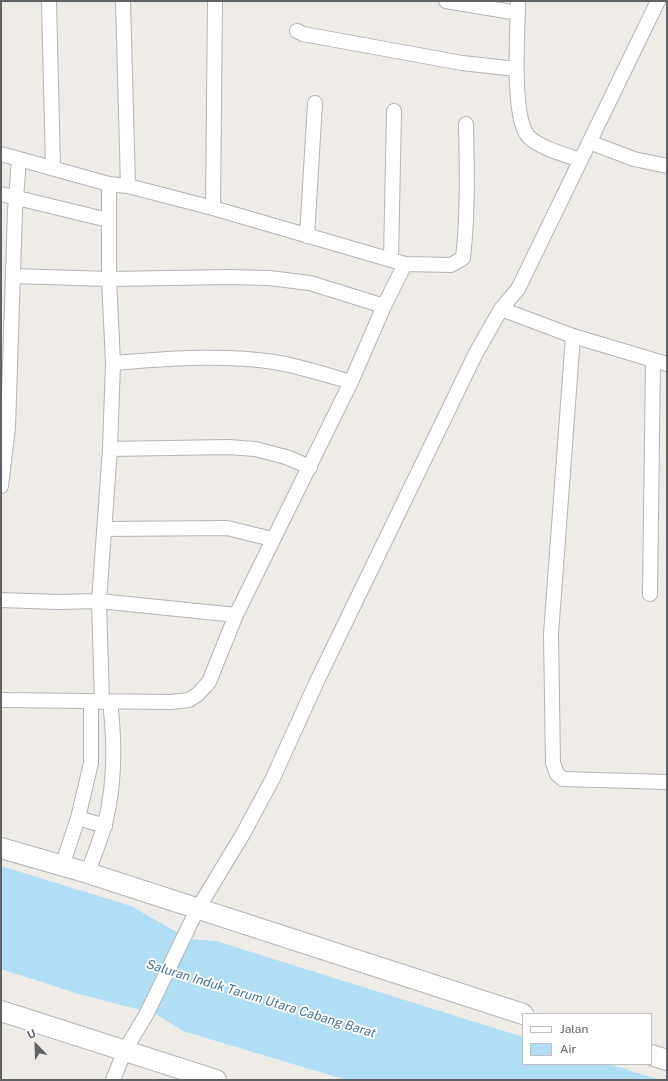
<!DOCTYPE html>
<style>
body{margin:0}
#map{position:relative;width:668px;height:1081px;overflow:hidden;background:#efece7;font-family:"Public Sans",sans-serif}
canvas{display:block}
.frame{position:absolute;inset:0;border:2px solid #5e6265;pointer-events:none}
.legend{position:absolute;left:522px;top:1013px;width:130px;height:52px;box-sizing:border-box;background:#fff;border:1px solid #bfc0c1;margin:0;padding:5px 7px;list-style:none;font-size:12px;color:#5e6265}
.legend li{display:flex;align-items:center;gap:8px;height:20px}
.legend b{width:20px;border:1px solid #bfc0c1}
.north{position:absolute;left:16px;top:1025px;width:40px;height:40px;-webkit-text-stroke:3px #fff;paint-order:stroke;rotate:337deg;font-size:11px;font-weight:700;line-height:16px;text-align:center;color:#5e6265}
.north::after{content:'';display:block;margin:auto;width:14px;height:18px;background:#5e6265;clip-path:polygon(50% 0,100% 100%,50% 72%,0 100%)}
</style>
<div id="map">
<canvas width="668" height="1081"></canvas>
<div class="frame"></div>
<ul class="legend">
<li><b style="height:5px;background:#fff"></b>Jalan</li>
<li><b style="height:11px;background:#b0def5"></b>Air</li>
</ul>
<div class="north">U</div>
</div>
<script>
const ctx = document.querySelector('canvas').getContext('2d');
ctx.lineJoin = 'round';
function paint(path, color) { ctx.fillStyle = color; ctx.fill(path, 'evenodd'); }
function trace(path, color, width, dash) { ctx.strokeStyle = color; ctx.lineWidth = width; ctx.lineCap = dash ? 'butt' : 'round'; ctx.setLineDash(dash || []); ctx.stroke(path); }
function label(font, color, halo, rows, align = 'center') {
  ctx.font = font + ' "Public Sans",sans-serif'; ctx.lineWidth = 3.5; ctx.setLineDash([]); ctx.textBaseline = 'middle'; ctx.strokeStyle = halo; ctx.fillStyle = color; for (const [text, x, y, turn = 0] of rows) {
    ctx.save(); ctx.translate(x, y); ctx.rotate((+turn || 0) * Math.PI / 180); ctx.textAlign = isNaN(turn) ? turn : align; if (halo) ctx.strokeText(text, 0, 0); ctx.fillText(text, 0, 0); ctx.restore();
  }
}
const water = new Path2D(`
 M1 866 131 906 189 939 216 941 523 1037V1064H609L660 1080H346L183 1031 156 1014 79 994 1 969Z`);
const street = new Path2D(`
 M49 1 53 168
 M123 1 128 186
 M446 1 518 13
 M518 1C518 29 511 116 528 136 539 148 566 155 581 160
 M297 31 303 34 462 63 516 69
 M589 142 634 159 667 166
 M1 154 109 184 128 186 213 208 405 264 451 265 463 258C468 214 467 169 466 124
 M1 194 108 220
 M213 208 215 1
 M307 236 315 103
 M391 259 394 111
 M13 276 109 279 229 277 269 278 310 283 384 306
 M501 309 573 336 667 364
 M573 336 551 634 553 763 557 774 563 779 667 782
 M113 363C166 359 220 354 274 362 300 366 326 375 351 382
 M110 449 228 447 255 449 286 457 310 467
 M1 486 8 427 15 211 19 159
 M104 529 227 528 272 539
 M650 594 653 360
 M1 600 58 602 99 601 236 615
 M1 700 171 702 189 700 198 694 209 682 236 615 351 382 384 306 405 264
 M102 702 99 601 110 449 113 363 109 279V184
 M78 818 105 826
 M62 866 78 818 91 763V701
 M88 873C93 857 100 841 105 824 115 784 115 742 110 702
 M113 1080 125 1050 146 1015 197 910 243 834 272 780 318 679 476 353 501 309 518 289 658 1`);
const secondary = new Path2D(`
 M1 848 88 873 523 1014
 M1 1011 216 1080
 M651 1055 667 1060`);
const waterNames = [
 ["Saluran Induk Tarum Utara Cabang Barat",261,999,17]
];
paint(water, '#b0def5');
trace(street, '#b2b4b7', 16);
trace(secondary, '#b3b6b9', 22);
trace(street, '#fff', 14);
trace(secondary, '#fff', 20);
label('italic 13px', '#477695', '#fff', waterNames);
</script>
